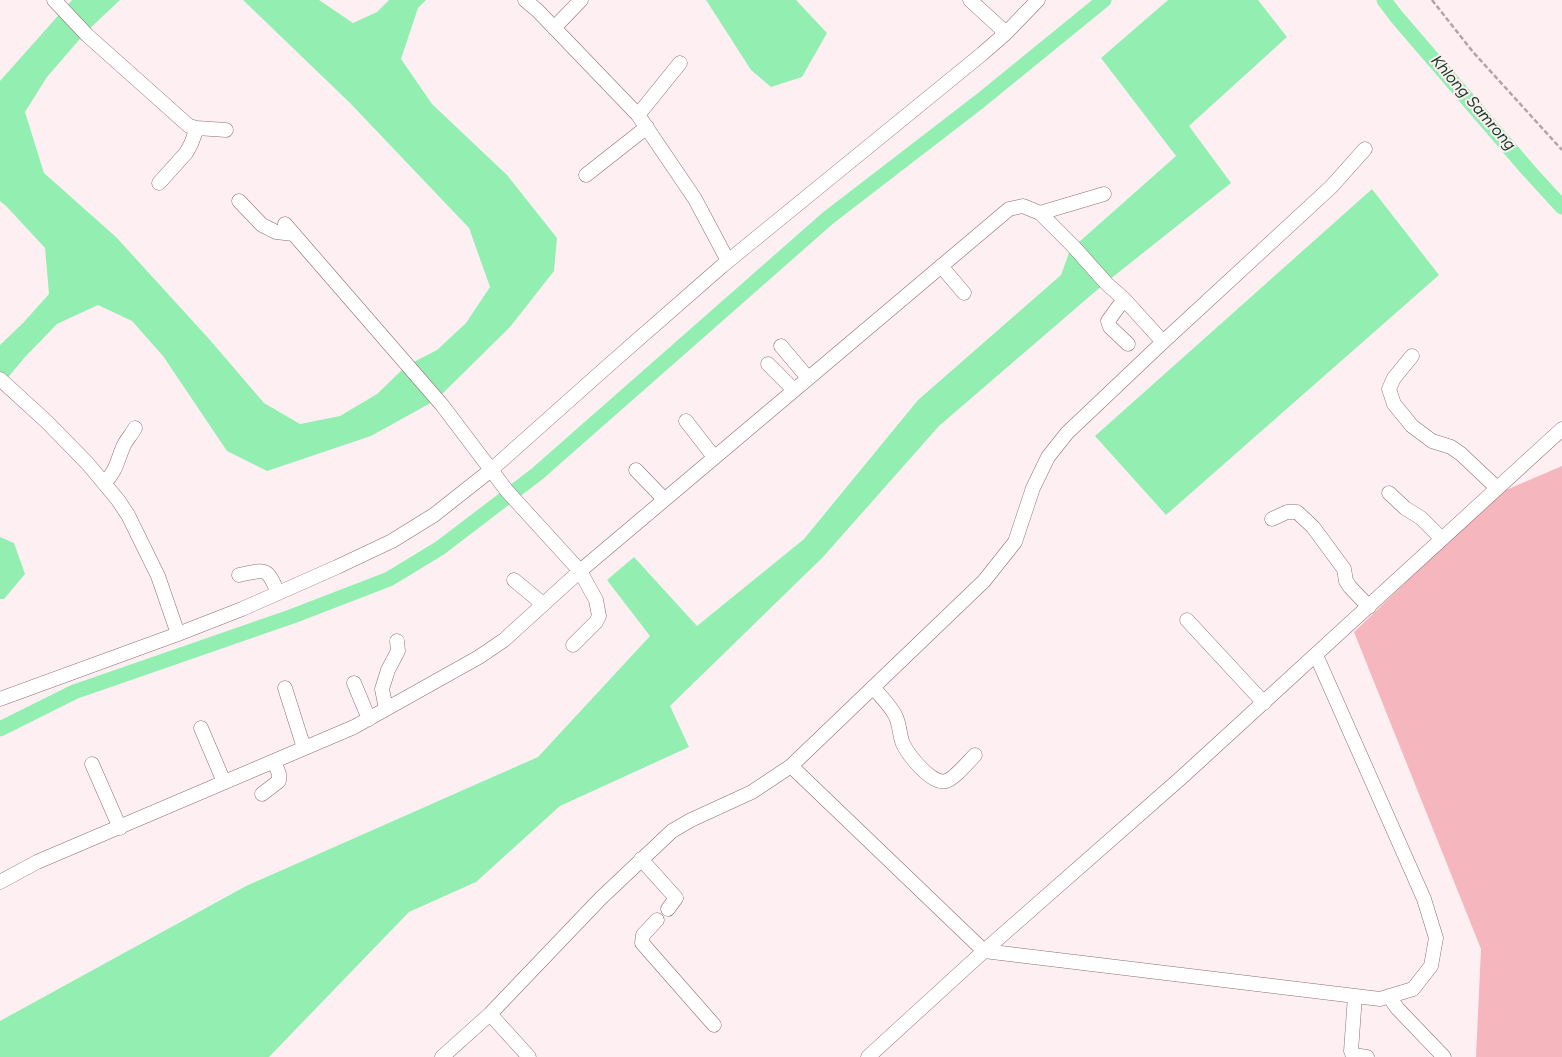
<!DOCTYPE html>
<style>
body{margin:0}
canvas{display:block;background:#fef0f2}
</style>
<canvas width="1562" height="1057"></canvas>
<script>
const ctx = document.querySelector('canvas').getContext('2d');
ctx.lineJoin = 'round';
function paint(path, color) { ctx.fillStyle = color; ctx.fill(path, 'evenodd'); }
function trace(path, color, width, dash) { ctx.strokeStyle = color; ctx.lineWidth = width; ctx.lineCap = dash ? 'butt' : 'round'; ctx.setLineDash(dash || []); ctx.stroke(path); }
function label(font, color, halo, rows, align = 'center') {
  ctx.font = font + ' Figtree,sans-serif'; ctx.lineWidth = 4; ctx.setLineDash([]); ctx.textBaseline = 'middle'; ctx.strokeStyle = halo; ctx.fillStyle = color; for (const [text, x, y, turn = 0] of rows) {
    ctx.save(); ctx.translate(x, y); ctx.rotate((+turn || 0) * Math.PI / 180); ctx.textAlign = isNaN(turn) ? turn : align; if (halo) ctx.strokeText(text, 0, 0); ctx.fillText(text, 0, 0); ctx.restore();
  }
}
const green = new Path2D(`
 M1562 466V1057H1476L1481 949 1354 632 1499 493Z`);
const water = new Path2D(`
 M72 0H120L85 33 47 77 25 112 44 173 116 237 210 340 264 403 300 424 340 416 377 394 406 366 437 350 466 323 490 287 469 228 350 103 243 0H319L353 23 377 12 389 0H426L418 8 401 59 432 104 507 175 557 238 554 271 510 327 436 400 371 436 267 471 227 451 163 356 132 321 98 305 57 324 25 357 0 387V345L23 323 49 294 45 248 7 207 0 201V81Z
 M706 0H796L827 33 802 77 771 87 751 70Z
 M1168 0H1258L1287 37 1189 126 1231 183 1104 284 939 426 823 557 670 706 689 747 560 806 476 882 409 912 269 1057H0V1021L246 886 538 757 650 636 607 580 634 557 697 626 804 539 918 400 1061 275 1070 250 1176 156 1101 58Z
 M1372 189 1439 275 1166 515 1095 436Z
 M0 537 14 543 25 574 4 599H0Z`);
const canal = new Path2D(`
 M1384 0 1396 16 1529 171 1562 207
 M0 729 74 692 293 616 389 579 440 548 537 474 828 218 980 101 1104 0`);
const path = new Path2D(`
 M1432 0 1473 52 1562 150`);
const minor = new Path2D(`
 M54 0 87 35 189 126 197 128 226 130
 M525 0 538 11 638 115 695 199 728 261
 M970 0 1006 33
 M554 28 581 0
 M638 115 680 63
 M586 175 647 127
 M159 183 186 153 191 144 197 128
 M239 201 262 225 276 232 294 234
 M1040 213 1104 194
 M285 224 442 405 507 491 580 571 596 600 599 616 596 622 573 645
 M941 266 964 293
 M1124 299 1108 321 1110 327 1128 344
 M781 346 808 378
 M1412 356 1394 378 1389 389 1394 404 1412 426 1432 441 1451 447 1461 454 1497 488
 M768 364 794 390
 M0 379 47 422 88 464 118 500 128 515 158 576 178 634 0 699
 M686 421 714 457
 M636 470 664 499
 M104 483C117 471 117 460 124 445 127 439 132 434 135 428
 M1389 493 1405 508 1421 518 1442 539
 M1272 519 1287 512H1297L1313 527 1344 569 1346 581 1350 587 1369 607
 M239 575C266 569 267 567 278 593
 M514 580 543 604
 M1187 620 1264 703
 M178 634 242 609 337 567 392 541 434 515 491 470 610 364 722 266 982 54 1006 33 1038 0
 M354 683 369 719
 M873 687C880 696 890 705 895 715 900 724 899 734 903 744 909 756 932 785 946 781 954 779 969 761 975 755
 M285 688 304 748
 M386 709 382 689 388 670 398 651 397 641
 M201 728 224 782
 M92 764 120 828
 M791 766 984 951 1380 999 1413 989 1431 966 1436 938 1424 899 1316 655
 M262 794 279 781V774L274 761
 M641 859 676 898 668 909
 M0 882 37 862 354 727 479 657 504 640 580 571 1009 209 1023 206 1040 213 1073 246 1107 284 1124 299 1163 342
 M657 920 643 935 642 943 714 1025
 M1355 996 1351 1051 1353 1055 1367 1057
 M1389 996 1397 1008 1444 1057
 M490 1014 529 1057
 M442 1057 490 1014 601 898 672 831 691 820 752 792 791 766 984 581 1015 542 1033 488 1048 457 1067 433 1163 342 1331 187 1365 149
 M868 1057 984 951 1182 777 1562 429`);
const waterNames = [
 ["Khlong Samrong",1473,103,49]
];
paint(green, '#f6b6be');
paint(water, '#92efb1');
trace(canal, '#92efb1', 15);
trace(minor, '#8b6f72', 15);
trace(path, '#b3a5a7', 2.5, [5, 2.5]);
trace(minor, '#fff', 14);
label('italic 16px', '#143b24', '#fef0f2', waterNames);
</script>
